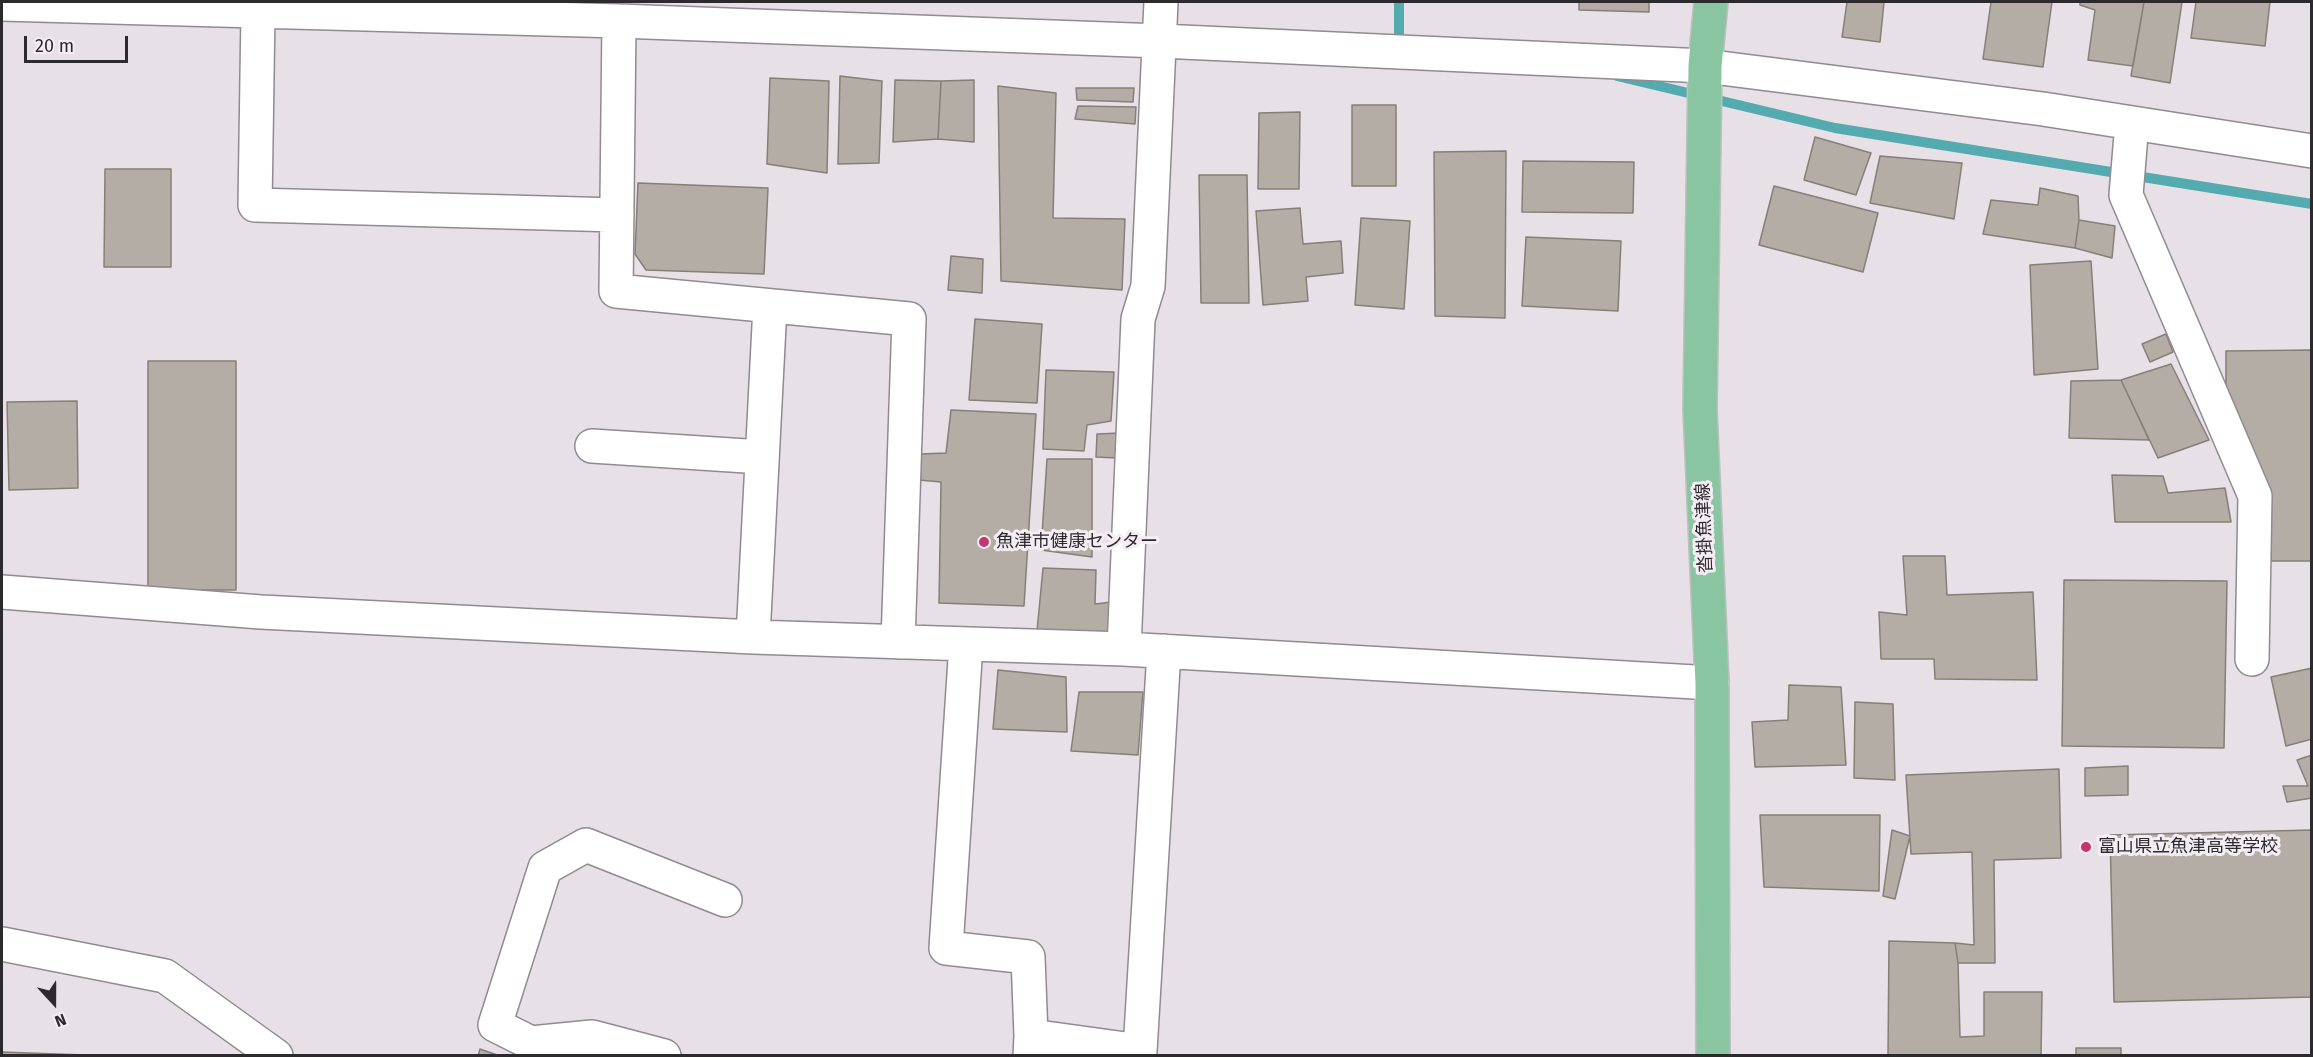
<!DOCTYPE html>
<meta charset="utf-8">
<style>
body{margin:0}
#map{position:relative;width:2313px;height:1057px;overflow:hidden;background:#e8e0e7;font-family:"Fira Sans",sans-serif}
canvas{display:block}
.frame{position:absolute;inset:0;border:3px solid #2d2a2d;pointer-events:none}
.north{position:absolute;left:24px;top:973px;width:60px;height:60px;-webkit-text-stroke:4px #f5edf4;paint-order:stroke;rotate:159deg;font-size:16px;font-weight:700;line-height:24px;text-align:center;color:#2d2a2d}
.north::after{content:'';display:block;margin:auto;width:21px;height:27px;background:#2d2a2d;clip-path:polygon(50% 0,100% 100%,50% 72%,0 100%)}
.scale{position:absolute;left:24px;top:36px;width:104px;height:27px;box-sizing:border-box;border:3px solid #2d2a2d;border-top:0;padding-left:8px;font-size:18px;line-height:21px;white-space:nowrap;color:#2d2a2d;-webkit-text-stroke:4px #f5edf4;paint-order:stroke}
</style>
<div id="map">
<canvas width="2313" height="1057"></canvas>
<div class="frame"></div>
<div class="north">N</div>
<div class="scale">20 m</div>
</div>
<script>
const ctx = document.querySelector('canvas').getContext('2d');
ctx.lineJoin = 'round';
function trace(path, color, width, dash) { ctx.strokeStyle = color; ctx.lineWidth = width; ctx.lineCap = dash ? 'butt' : 'round'; ctx.setLineDash(dash || []); ctx.stroke(path); }
function paint(path, color) { ctx.fillStyle = color; ctx.fill(path, 'evenodd'); }
function label(font, color, halo, rows, align = 'center') {
  ctx.font = font + ' "Fira Sans","Noto Sans JP",sans-serif'; ctx.lineWidth = 6; ctx.setLineDash([]); ctx.textBaseline = 'middle'; ctx.strokeStyle = halo; ctx.fillStyle = color; for (const [text, x, y, turn = 0] of rows) {
    ctx.save(); ctx.translate(x, y); ctx.rotate((+turn || 0) * Math.PI / 180); ctx.textAlign = isNaN(turn) ? turn : align; if (halo) ctx.strokeText(text, 0, 0); ctx.fillText(text, 0, 0); ctx.restore();
  }
}
const stream = new Path2D(`
 M1399 2V49
 M1617 76 1835 128 2312 204`);
const building = new Path2D(`
 M1579 2H1649V12L1579 10Z
 M1847 2H1884L1880 42 1842 37Z
 M1991 2H2052L2043 67 1983 59Z
 M2080 2H2144L2133 66 2088 60 2095 10 2080 5Z
 M2144 2H2182L2170 83 2131 76Z
 M2196 2H2270L2265 46 2191 38Z
 M840 76 882 81 879 163 838 164Z
 M770 78 829 81 827 173 767 164Z
 M895 80 941 81 938 139 893 142Z
 M974 80V142L938 139 941 81Z
 M998 86 1056 93 1053 218 1125 219 1122 290 1001 281Z
 M1076 88H1134L1133 102 1077 100Z
 M1352 105H1396V186H1352Z
 M1078 106 1136 107 1135 124 1075 119Z
 M1300 112 1299 189H1258L1259 113Z
 M1815 137 1871 153 1856 195 1804 180Z
 M1506 151 1505 318 1435 316 1434 152Z
 M1880 156 1962 163 1954 219 1870 203Z
 M1523 161 1634 162 1633 213 1522 212Z
 M105 169H171V267H104Z
 M1199 175H1247L1249 303H1201Z
 M638 183 768 188 764 274 646 270 635 254Z
 M1774 186 1878 213 1863 272 1759 245Z
 M2040 188 2078 196 2079 220 2075 248 1983 234 1991 200 2038 205Z
 M1300 208 1303 244 1341 241 1343 273 1306 277 1308 301 1263 305 1256 211Z
 M1361 218 1410 221 1404 309 1355 305Z
 M2079 220 2115 226 2112 258 2075 248Z
 M1526 237 1621 241 1618 311 1522 306Z
 M951 256 983 259 982 293 948 290Z
 M2091 261 2098 369 2034 375 2030 265Z
 M975 319 1042 324 1037 403 969 400Z
 M2166 334 2173 352 2150 362 2142 344Z
 M2312 350V561H2271V495L2226 398V351Z
 M148 361H236V590H148Z
 M2171 364 2209 440 2158 458 2121 380Z
 M1046 370 1114 372 1111 421 1087 425 1084 451 1043 449Z
 M2121 380 2149 440 2069 438 2071 381Z
 M77 401 78 488 9 490 7 402Z
 M951 410 1036 414 1024 606 939 603 941 482 919 480 920 454 946 453Z
 M1120 433 1117 458 1096 457 1097 434Z
 M1047 459H1092V557L1041 550Z
 M2112 475 2163 476 2168 493 2225 488 2231 522H2115Z
 M1903 556H1945L1947 595 2033 592 2037 680 1935 679 1934 659H1881L1879 612 1907 615Z
 M1043 568 1096 570 1095 604 1112 602V632L1037 631Z
 M2064 580 2227 581 2224 748 2062 746Z
 M2312 668V739L2286 746 2271 677Z
 M998 670 1066 677 1067 732 993 729Z
 M1789 685 1841 687 1846 765 1755 767 1752 722 1788 720Z
 M1079 692H1143L1138 755 1071 751Z
 M1855 702 1893 704 1895 780 1854 778Z
 M2312 755V798L2287 802 2283 786H2308L2297 760Z
 M2128 766V795L2085 796V768Z
 M2059 769 2061 858 1994 860 1995 963H1958L1955 943 1974 945 1972 852 1911 854 1906 775Z
 M1760 815H1880L1879 891 1764 887Z
 M1892 830 1910 836 1895 899 1883 896Z
 M2312 830V997L2114 1002 2110 835Z
 M1889 941 1955 943 1958 963 1960 1037 1984 1036V992H2042L2041 1056H1888Z
 M2076 1048H2121V1056H2076Z
 M480 1049 500 1056H478Z
 M2 1052 113 1056H2Z`);
const minor = new Path2D(`
 M2 4 619 21 1160 41 1705 66 2043 109 2312 151
 M258 12 255 205 617 215
 M619 21 616 291 909 319 898 642
 M2132 123 2126 195 2255 496 2252 659
 M592 446 762 457
 M2 592 261 612 753 637 1124 649 1712 683
 M753 637 770 306
 M966 644 946 948 1028 957 1031 1036
 M1124 649 1138 319 1148 286 1161 2
 M2 944 165 976 276 1056
 M664 1056 592 1037 531 1043 495 1025 545 868 586 845 725 900
 M1030 1056 1031 1036 1140 1051 1164 651`);
const major = new Path2D(`
 M1711 2 1705 66 1700 409 1712 683 1713 1056`);
const markers = [
 [984,542,6,"#c3376c"],
 [2086,847,6,"#c3376c"]
];
const streetNames = [
 ["沓掛魚津線",1705,528,-92]
];
const poiNames = [
 ["魚津市健康センター",996,542],
 ["富山県立魚津高等学校",2098,847]
];
trace(stream, '#54abaf', 10);
paint(building, '#b4ada6');
trace(building, '#857f78', 1.5);
trace(minor, '#918a90', 36);
trace(major, '#c0bfc0', 36);
trace(minor, '#fff', 33);
trace(major, '#89c5a1', 33);
for (const [x, y, r, color] of markers) { const dot = new Path2D(); dot.arc(x, y, r, 0, 2 * Math.PI); ctx.fillStyle = color; ctx.fill(dot); trace(dot, '#f5edf4', 2); }
label('18px', '#2d2a2d', '#f5edf4', streetNames);
label('18px', '#2d2a2d', '#f5edf4', poiNames, 'left');
</script>
